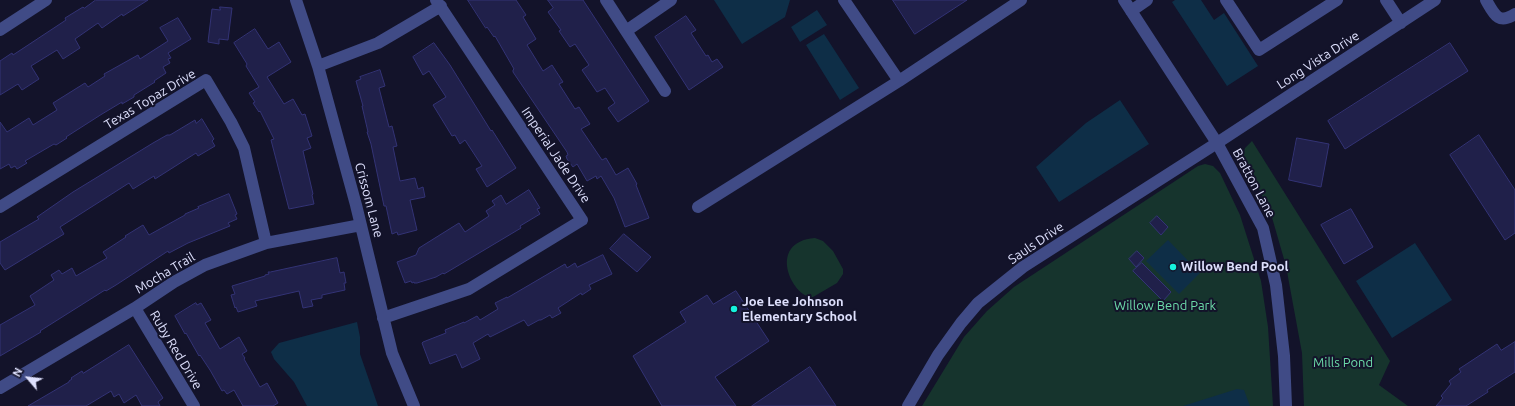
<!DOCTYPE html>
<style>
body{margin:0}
#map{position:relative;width:1515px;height:406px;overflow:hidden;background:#13132a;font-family:Ubuntu,sans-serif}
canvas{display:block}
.north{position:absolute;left:8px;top:358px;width:40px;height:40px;-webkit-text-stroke:3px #13132a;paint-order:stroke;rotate:298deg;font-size:11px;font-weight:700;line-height:16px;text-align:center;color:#dee0fd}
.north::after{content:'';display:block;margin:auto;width:14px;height:18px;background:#dee0fd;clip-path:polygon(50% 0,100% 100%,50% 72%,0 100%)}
</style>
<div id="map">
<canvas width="1515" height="406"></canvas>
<div class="north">N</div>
</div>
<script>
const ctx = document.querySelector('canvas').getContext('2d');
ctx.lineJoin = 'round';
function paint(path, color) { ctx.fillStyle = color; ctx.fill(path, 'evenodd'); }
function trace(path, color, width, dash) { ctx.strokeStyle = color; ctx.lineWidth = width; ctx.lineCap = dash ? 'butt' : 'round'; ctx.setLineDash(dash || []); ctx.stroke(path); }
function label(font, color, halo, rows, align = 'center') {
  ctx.font = font + ' Ubuntu,sans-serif'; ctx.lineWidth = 4; ctx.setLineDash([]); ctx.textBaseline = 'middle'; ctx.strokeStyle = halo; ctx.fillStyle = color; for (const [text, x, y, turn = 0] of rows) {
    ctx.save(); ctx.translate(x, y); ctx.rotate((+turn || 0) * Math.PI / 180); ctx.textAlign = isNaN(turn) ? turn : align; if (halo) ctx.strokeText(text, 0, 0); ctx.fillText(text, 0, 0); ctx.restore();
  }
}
const green = new Path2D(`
 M1252 141 1390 361 1379 385 1408 406H1304L1302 353 1286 266 1271 214 1243 156 1245 148Z
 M1205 164 1213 166 1220 173 1240 215 1261 281 1268 327 1273 406H922L964 337 987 311 1014 287 1198 166Z
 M815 238 823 241 833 251 843 269V274L837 283 813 297C793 299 765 242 815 238Z`);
const water = new Path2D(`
 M714 0H790L785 17 742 44Z
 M1175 0H1201L1214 20 1224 13 1258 66 1227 86 1172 2Z
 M817 10 827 25 800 42 791 27Z
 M824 34 859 88 840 100 806 45Z
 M1120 100 1149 144 1059 202 1036 167 1086 123Z
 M1168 240 1200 273 1179 294 1146 261Z
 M1415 243 1452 300 1392 338 1356 281Z
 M357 322 360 337V354L378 406H307L294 382 274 359 271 352 279 343Z
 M1237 389 1244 390 1250 406H1183Z`);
const building = new Path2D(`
 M96 0H148L123 16 122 14 102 28 98 23 75 39 80 48 63 59 57 50 31 66 39 79 22 90 18 84 0 95V61L12 53 13 55 66 20 65 18 83 7 84 8Z
 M468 0H516L526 15 523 17 536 39 527 45 532 53 543 71 552 65 563 82 559 84 575 109 579 107 590 124 581 129 602 160 606 158 616 175 628 168 637 184 636 185 649 218 625 227 614 198 601 176 597 179 596 176 587 181 577 164 573 167 567 159 566 156 568 155 567 152 513 72V70L514 69 495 36 494 37 487 27 486 28Z
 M548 0H583L649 101 618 122 608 108 615 103 605 88 597 92 582 70 589 65 575 44 570 47 559 31 561 30 548 12 553 8Z
 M893 0H967L915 34Z
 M220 7 232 8 228 40 219 39V44L208 42 212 9 220 10Z
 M686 16 696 30 691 33 706 56 708 55 712 62 717 59 723 67 689 90 655 37Z
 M178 18 191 39 168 53 171 58 168 59 170 63 163 67 166 73 154 81 155 82 134 95V97L122 104V102L102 114 66 137 67 138 56 145 54 144 25 161 27 163 17 169 15 166 11 168 9 164 0 169V122L7 132 29 118 33 125 57 110 53 103 85 83 88 87 105 76 104 74 138 55 140 59 168 41 160 28Z
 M255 29 268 49 279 42 291 62 267 77 284 104 293 99 302 115 305 114 312 136 307 138 311 148 303 151 313 194 312 195 314 204 289 209 271 140 274 139 260 111 259 112 253 103 255 102 249 93 259 87 246 66 247 64 234 43Z
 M434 43 450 65 491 131 492 130 516 168 487 187 476 169 482 166 465 140 460 144 455 135 452 136 433 105 446 97 429 71 423 75 413 57Z
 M1450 43 1468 71 1345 149 1328 121Z
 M380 70 385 86 379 88 389 127 392 126 397 146 393 147 400 181 415 178 418 189 423 187 425 197 410 200 417 230 398 235 397 232 392 234 386 206H384L371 144 367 132H368L362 106H363L356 81 361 79 360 77Z
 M202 119 214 139 212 141 215 146 198 156 196 153 155 179 154 176 133 189 129 183 60 227 64 234 5 270 0 263V242L39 219 37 217 73 192 153 143 167 135H170L195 120 196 123Z
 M1479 135 1515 190V233L1505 240 1450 155Z
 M1297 138 1329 144 1321 187 1289 180Z
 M529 190 540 208 537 209 540 214 520 226 521 228 444 274 443 273 436 277 417 283H414V282L412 283 411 281 405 283 397 262 416 255 419 248 459 223 465 232 489 216 486 211 495 205 492 201 501 195 506 204Z
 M229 194 237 214 235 215 237 219 228 223 230 226 188 243 169 253 168 251 116 285 106 291 105 290 40 331 41 332 0 356V325L35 305 30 296 54 280 51 275 59 270 62 274 72 268 76 276 107 258 103 252 126 237 125 236 143 225 149 235 185 215V214L199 208 198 207Z
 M1351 209 1373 247 1344 264 1321 225Z
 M1157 216 1168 227 1161 235 1150 223Z
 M624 234 651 257 637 272 610 249Z
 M1137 251 1144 258 1136 267 1129 259Z
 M603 255 612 274 589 285 591 289 582 295 581 293 558 308 561 313 552 318 550 315 541 320H539L528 326 524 320 490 337 488 334 473 343 480 359 462 368 456 354 430 364 422 343 423 342 446 333 445 330 464 322V323L477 316 480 320 498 309 495 303 507 297V298L565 264 567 268 575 263 577 267Z
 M337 258 340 273 344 272 346 283H344L345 290 322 295V298L311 300 313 306 303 308 299 291 255 301 257 306 238 312 236 307 235 308 231 295 235 294 232 286 265 276V275L269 274 268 272H270Z
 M1142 263 1171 292 1163 301 1133 271Z
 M736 291 769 341 715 377 736 406H662L633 356 686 322 680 312 707 295 713 304Z
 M196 303 197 305 201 303 211 320 205 323 220 349 239 337 247 351 242 354 245 358 244 359 260 387 267 383 278 403 273 406H243L234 390 227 394 224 390 222 391 210 370 200 355 199 356 186 333 185 334 175 316Z
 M1515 342V372L1487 390 1488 392 1466 406H1436L1443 398 1441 396 1451 384 1449 381 1461 372 1459 369 1497 344 1501 350Z
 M129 345 163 398 158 402 160 406H142L136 395 124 403 119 394 114 397 111 391 86 406H28L69 382V381L72 379 71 378 82 371 83 373Z
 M810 367 836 406H752Z`);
const minor = new Path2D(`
 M296 0 318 66 356 205 392 353 414 406
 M606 0 626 31 671 0
 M844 0 899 81
 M1124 0 1217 143 1263 228 1276 285 1284 356 1286 406
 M1226 0 1259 50 1337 0
 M1386 0 1401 23
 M1486 0C1494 14 1498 25 1515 14
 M1131 11 1147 0
 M0 30 46 0
 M626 31 665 91
 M318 66 378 43 441 6
 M0 207 206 80 231 122 244 148 266 243
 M698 207 899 81 1021 0
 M135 308 194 406
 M383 318 469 289 582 220 436 0
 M0 388 135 308 174 282 205 265 266 243 361 225
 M908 406 938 355 961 323 978 303 1023 267 1217 143 1435 0`);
const markers = [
 [1173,267,4,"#15f2dd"],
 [734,309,4,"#15f2dd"]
];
const streetNames = [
 ["Long Vista Drive",1318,60,-33],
 ["Texas Topaz Drive",150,99,-31],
 ["Imperial Jade Drive",556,155,56],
 ["Bratton Lane",1254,183,62],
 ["Crissom Lane",369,200,75],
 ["Sauls Drive",1036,243,-34],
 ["Mocha Trail",165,273,-31],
 ["Ruby Red Drive",176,350,59]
];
const poiNames = [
 ["Willow Bend Pool",1181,267],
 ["Joe Lee Johnson",742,302],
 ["Elementary School",742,317]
];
const parkNames = [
 ["Willow Bend Park",1165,306],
 ["Mills Pond",1343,363]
];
paint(green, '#16342d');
paint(water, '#0e2e47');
paint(building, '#20204a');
trace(building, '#333375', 1);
trace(minor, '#404b86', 12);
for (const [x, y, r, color] of markers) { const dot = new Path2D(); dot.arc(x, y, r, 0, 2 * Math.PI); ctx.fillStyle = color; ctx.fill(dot); trace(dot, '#13132a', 1.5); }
label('13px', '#dee0fd', '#13132a', streetNames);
label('bold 13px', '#dee0fd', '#13132a', poiNames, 'left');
label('13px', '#6cdba9', '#13132a', parkNames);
</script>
